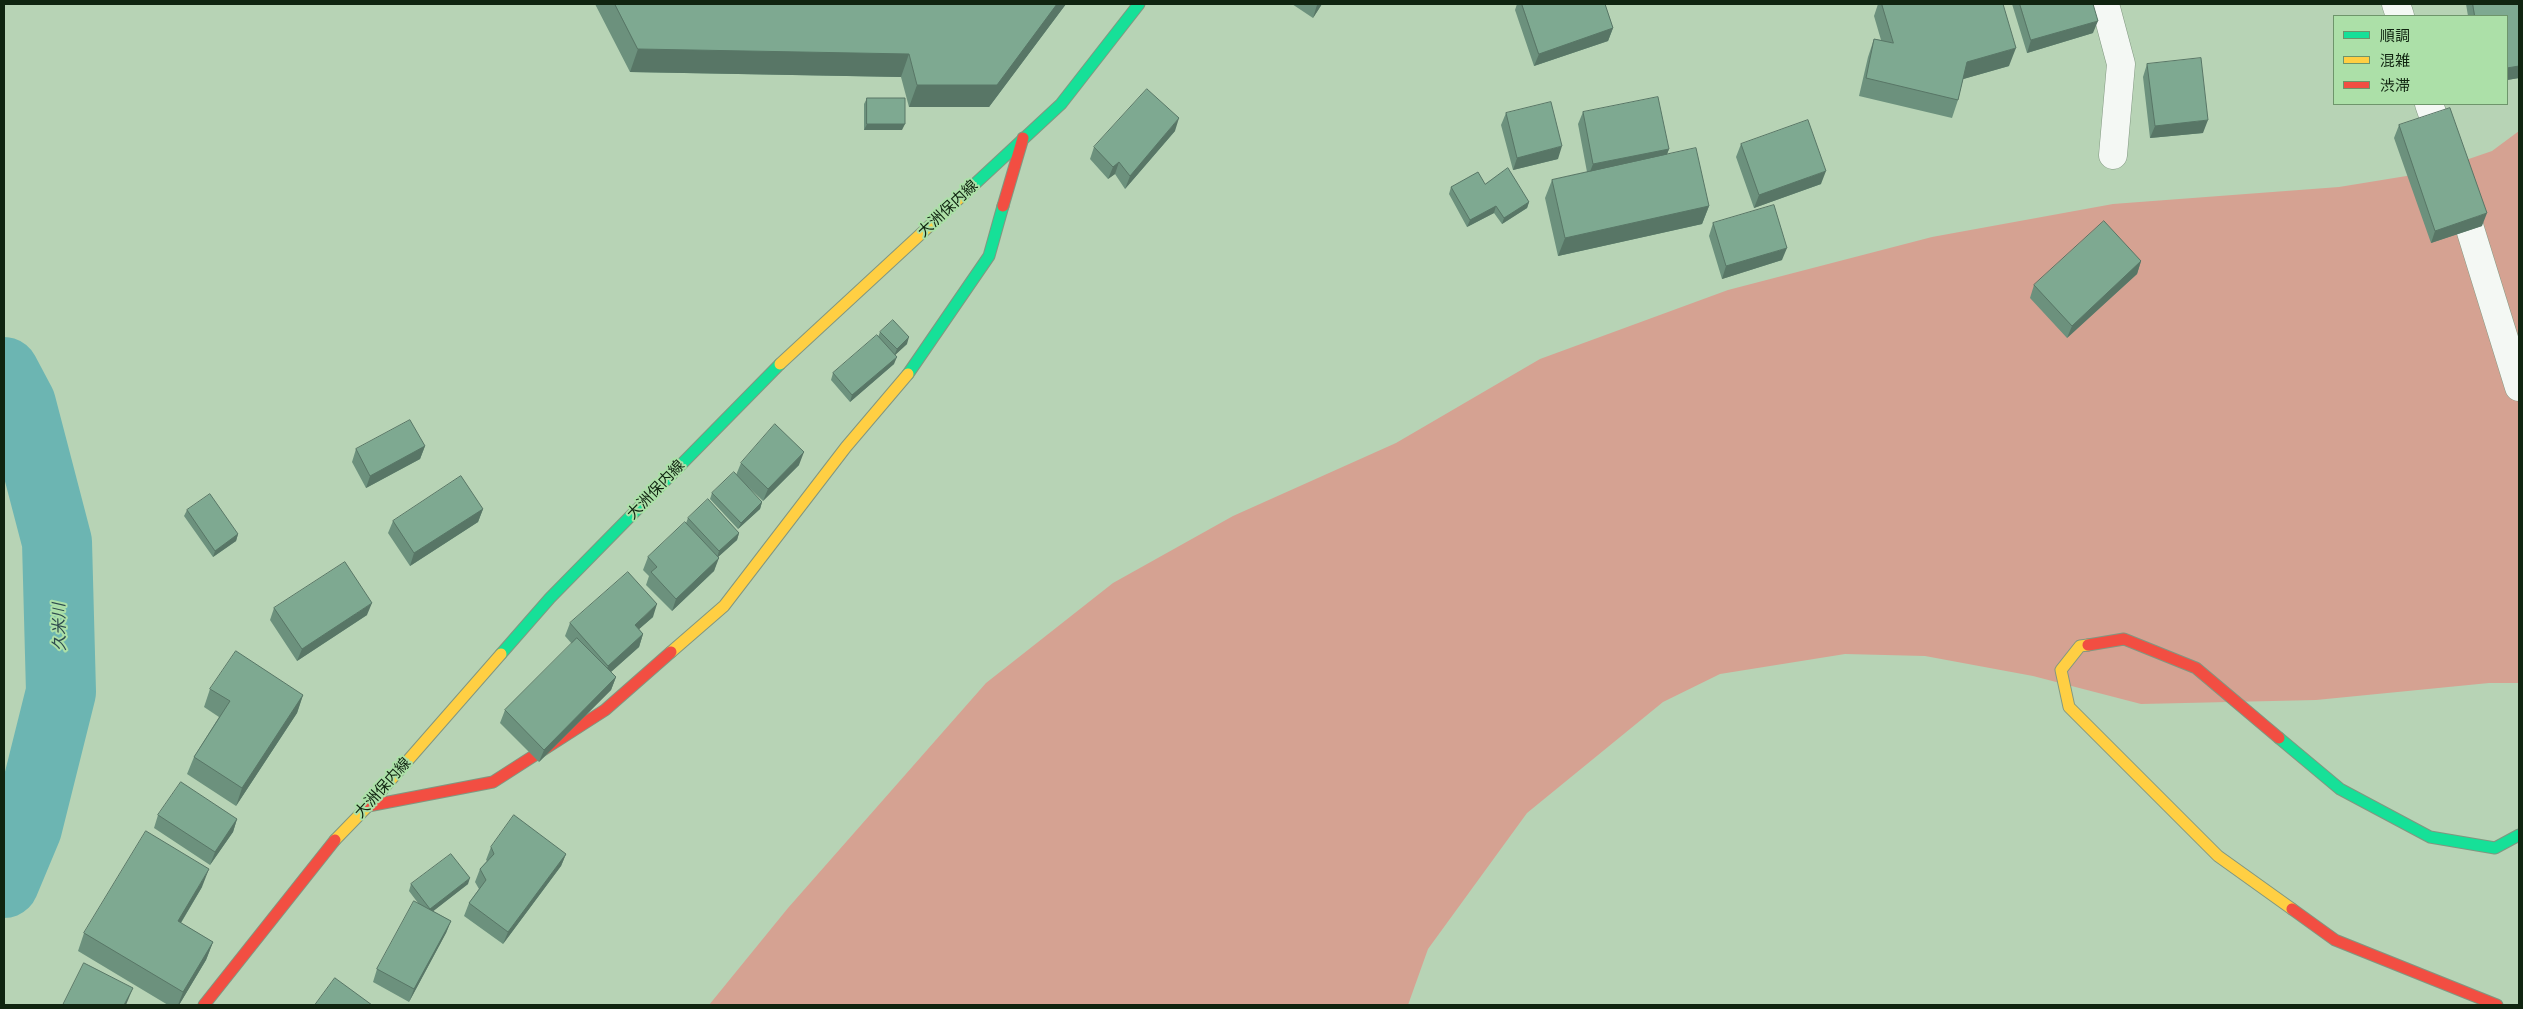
<!DOCTYPE html>
<meta charset="utf-8">
<style>
body{margin:0}
#map{position:relative;width:2523px;height:1009px;overflow:hidden;background:#b7d3b5;font-family:Rubik,"Noto Sans JP",sans-serif}
canvas{display:block}
.frame{position:absolute;inset:0;border:5px solid #102410;pointer-events:none}
.legend{position:absolute;left:2333px;top:15px;width:175px;height:90px;box-sizing:border-box;background:#ace0a8;border:1px solid #6e956b;margin:0;padding:6px 9px;list-style:none;font-size:15px;color:#102410}
.legend li{display:flex;align-items:center;gap:10px;height:25px}
.legend b{width:25px;border:1px solid #6e956b}
</style>
<div id="map">
<canvas width="2523" height="1009"></canvas>
<div class="frame"></div>
<ul class="legend">
<li><b style="height:6px;background:#16e098"></b>順調</li>
<li><b style="height:6px;background:#ffcf43"></b>混雑</li>
<li><b style="height:6px;background:#f24e42"></b>渋滞</li>
</ul>
</div>
<script>
const ctx = document.querySelector('canvas').getContext('2d');
ctx.lineJoin = 'round';
function paint(path, color) { ctx.fillStyle = color; ctx.fill(path, 'evenodd'); }
function trace(path, color, width, dash) { ctx.strokeStyle = color; ctx.lineWidth = width; ctx.lineCap = dash ? 'butt' : 'round'; ctx.setLineDash(dash || []); ctx.stroke(path); }
function label(font, color, halo, rows, align = 'center') {
  ctx.font = font + ' Rubik,"Noto Sans JP",sans-serif'; ctx.lineWidth = 4; ctx.setLineDash([]); ctx.textBaseline = 'middle'; ctx.strokeStyle = halo; ctx.fillStyle = color; for (const [text, x, y, turn = 0] of rows) {
    ctx.save(); ctx.translate(x, y); ctx.rotate((+turn || 0) * Math.PI / 180); ctx.textAlign = isNaN(turn) ? turn : align; if (halo) ctx.strokeText(text, 0, 0); ctx.fillText(text, 0, 0); ctx.restore();
  }
}
const forest = new Path2D(`
 M2519 131V683H2489L2316 700 2141 704 2033 676 1925 656 1845 654 1720 674 1663 702 1527 813 1428 949 1408 1005H709L788 908 986 683 1113 583 1233 516 1396 443 1540 359 1728 290 1932 237 2113 204 2339 187 2431 172 2492 151Z`);
const river = new Path2D(`
 M4 372 21 404 57 542 61 692 27 828 4 883`);
const street = new Path2D(`
 M2105 4 2121 64 2113 155
 M2396 4 2400 16
 M2429 104 2445 150
 M2459 193 2519 387`);
const fast = new Path2D(`
 M964 194 1061 104 1139 4
 M908 374 989 256 1003 206
 M501 654 550 598 780 364
 M2279 738 2340 789 2430 837 2495 848 2519 835`);
const slow = new Path2D(`
 M780 364 964 194
 M2088 645 2080 646 2061 670 2069 707 2218 856 2292 909
 M671 652 724 606 846 447 908 374
 M335 840 368 806 501 654`);
const jam = new Path2D(`
 M1003 206 1023 138
 M2088 645 2124 639 2196 668 2279 738
 M368 806 493 782 605 710 671 652
 M2292 909 2335 940 2497 1005
 M204 1005 335 840`);
const wall = new Path2D(`
 M595 4H1066L989 107H909L901 77 630 72Z
 M1292 4H1322L1313 18Z
 M1517 4H1605L1613 28 1608 41 1534 66 1515 10Z
 M1878 4H2003L2009 66 1963 79 1958 100 1952 118 1859 96 1868 57 1874 39 1881 40 1874 16Z
 M2012 4H2093V33L2027 53Z
 M2466 4H2519V78L2507 80V16H2468Z
 M2147 64 2203 133 2150 138 2143 77Z
 M867 98 902 130H864V104Z
 M1583 112 1669 149 1667 154 1709 206 1702 224 1558 256 1545 198 1552 180 1587 172 1578 124Z
 M1506 113 1558 159 1513 170 1501 125Z
 M2399 125 2482 226 2431 243 2394 138Z
 M1175 131 1125 189 1115 174 1108 179 1090 159 1094 147Z
 M1741 144 1821 184 1754 208 1736 157Z
 M1485 184 1529 202 1527 208 1502 224 1494 213 1467 227 1449 194 1451 187Z
 M1713 223 1782 260 1722 279 1709 236Z
 M2141 261 2137 274 2067 338 2030 298 2034 285Z
 M880 332 907 344 895 355 894 364 850 402 831 380 833 373 878 337Z
 M425 446 420 459 366 488 352 462 356 449Z
 M741 463 799 465 763 501 742 481 762 502 760 509 738 529 710 499 712 493 736 475Z
 M483 509 478 522 410 566 388 533 393 521Z
 M187 510 238 534 236 541 213 557 184 516Z
 M688 518 739 533 737 540 718 557 714 571 672 611 646 585 649 576 643 570 648 557 686 523Z
 M274 608 367 615 297 661 270 620Z
 M653 617 639 629 643 634 639 647 611 672 616 677 611 690 539 762 500 723 505 710 572 644 565 636 570 623Z
 M210 689 303 695 297 713 236 806 187 774 194 757 219 717 204 707Z
 M158 815 237 819 233 832 210 865 154 828Z
 M491 847 566 854 561 866 503 944 464 916 469 903 479 889 475 882 480 869 487 861 486 860Z
 M411 884H468L433 911 451 921 446 933 409 1002 373 982 377 969 418 903 409 891Z
 M202 887 181 923 213 942 206 960 179 1005H168L78 951 84 933Z`);
const shadedWall = new Path2D(`
 M1057 4H1066L989 107H909L917 85Z
 M1318 4H1322L1313 18 1317 5Z
 M2098 21 2093 33 2027 53 2031 40Z
 M1613 28 1608 41 1534 66 1539 54Z
 M2016 48 2009 66 1960 80 1967 62Z
 M638 49 909 54 901 77 630 72Z
 M2519 66V78L2507 80V68Z
 M1179 118 1175 131 1125 189 1130 176Z
 M2208 120 2203 133 2150 138 2155 126Z
 M867 124H905L902 130H864Z
 M1562 146 1558 159 1513 170 1517 158Z
 M1669 149 1664 162 1588 177 1593 164Z
 M1119 162 1115 174 1108 179 1113 167Z
 M1826 171 1821 184 1754 208 1759 195Z
 M1529 202 1527 208 1502 224 1504 218Z
 M1496 206 1494 213 1467 227 1470 220Z
 M1709 206 1702 224 1558 256 1565 238Z
 M2487 213 2482 226 2431 243 2435 231Z
 M1787 248 1782 260 1722 279 1726 266Z
 M2141 261 2137 274 2067 338 2072 326Z
 M909 337 907 344 894 356 897 349Z
 M897 357 894 364 850 402 852 395Z
 M425 446 420 459 366 488 370 476Z
 M804 452 799 465 763 501 768 489Z
 M762 502 760 509 738 529 741 523Z
 M483 509 478 522 410 566 414 553Z
 M739 533 737 540 717 558 719 551Z
 M238 534 236 541 213 557 215 551Z
 M719 558 714 571 672 611 676 599Z
 M372 603 367 615 297 661 302 649Z
 M657 604 653 617 630 637 635 625Z
 M643 634 639 647 603 679 608 666Z
 M616 677 611 690 539 762 544 750Z
 M303 695 297 713 236 806 242 788Z
 M237 819 233 832 210 865 215 852Z
 M566 854 561 866 503 944 508 932Z
 M209 869 202 887 171 939 178 921Z
 M470 878 468 884 427 916 430 909Z
 M451 921 446 933 409 1002 414 989Z
 M213 942 206 960 179 1005H178L183 992Z
 M133 988 126 1005H124Z`);
const building = new Path2D(`
 M615 4H1057L997 85H917L909 54 638 49Z
 M1522 4H1605L1613 28 1539 54Z
 M1882 4H2003L2016 48 1967 62 1958 100 1866 78 1874 39 1893 43Z
 M2020 4H2093L2098 21 2031 40Z
 M2473 4H2519V66L2507 68V16H2475Z
 M2201 58 2208 120 2155 126 2147 64Z
 M1147 89 1179 118 1130 176 1119 162 1113 167 1094 147Z
 M1658 97 1669 149 1593 164 1583 112Z
 M867 98H905V124H867Z
 M1551 102 1562 146 1517 158 1506 113Z
 M2450 108 2487 213 2435 231 2399 125Z
 M1808 120 1826 171 1759 195 1741 144Z
 M1696 148 1709 206 1565 238 1552 180Z
 M1508 168 1529 202 1504 218 1496 206 1470 220 1451 187 1478 172 1485 184Z
 M1774 205 1787 248 1726 266 1713 223Z
 M2104 221 2141 261 2072 326 2034 285Z
 M893 320 909 337 897 349 880 332Z
 M877 335 897 357 852 395 833 373Z
 M410 420 425 446 370 476 356 449Z
 M775 424 804 452 768 489 741 463Z
 M734 472 762 502 741 523 712 493Z
 M461 476 483 509 414 553 393 521Z
 M210 494 238 534 215 551 187 510Z
 M708 499 739 533 719 551 688 518Z
 M685 522 719 558 676 599 651 572 657 567 648 557Z
 M345 562 372 603 302 649 274 608Z
 M628 572 657 604 635 625 643 634 608 666 570 623Z
 M577 638 616 677 544 750 505 710Z
 M236 651 303 695 242 788 194 757 230 701 210 689Z
 M181 782 237 819 215 852 158 815Z
 M514 815 566 854 508 932 469 903 486 880 480 869 494 854 491 847Z
 M146 831 209 869 178 921 213 942 183 992 84 933Z
 M451 854 470 878 430 909 411 884Z
 M414 901 451 921 414 989 377 969Z
 M84 963 133 988 124 1005H63Z
 M335 978 372 1005H315Z`);
const streetNames = [
 ["大洲保内線",948,209,-43],
 ["大洲保内線",656,490,-46],
 ["大洲保内線",383,788,-48]
];
const waterNames = [
 ["久米川",60,627,-91]
];
paint(forest, '#d5a292');
trace(river, '#6cb5b2', 70);
trace(street, '#819780', 29);
trace(fast, '#819780', 13);
trace(slow, '#819780', 13);
trace(jam, '#819780', 13);
trace(street, '#f4f8f4', 28);
trace(fast, '#16e098', 11);
trace(slow, '#ffcf43', 11);
trace(jam, '#f24e42', 11);
paint(wall, '#6c917d');
paint(shadedWall, '#587666');
paint(building, '#7ea991');
trace(building, '#587666', 1);
label('15px', '#102410', '#ace0a8', streetNames);
label('italic 16px', '#2e4b4e', '#ace0a8', waterNames);
</script>
